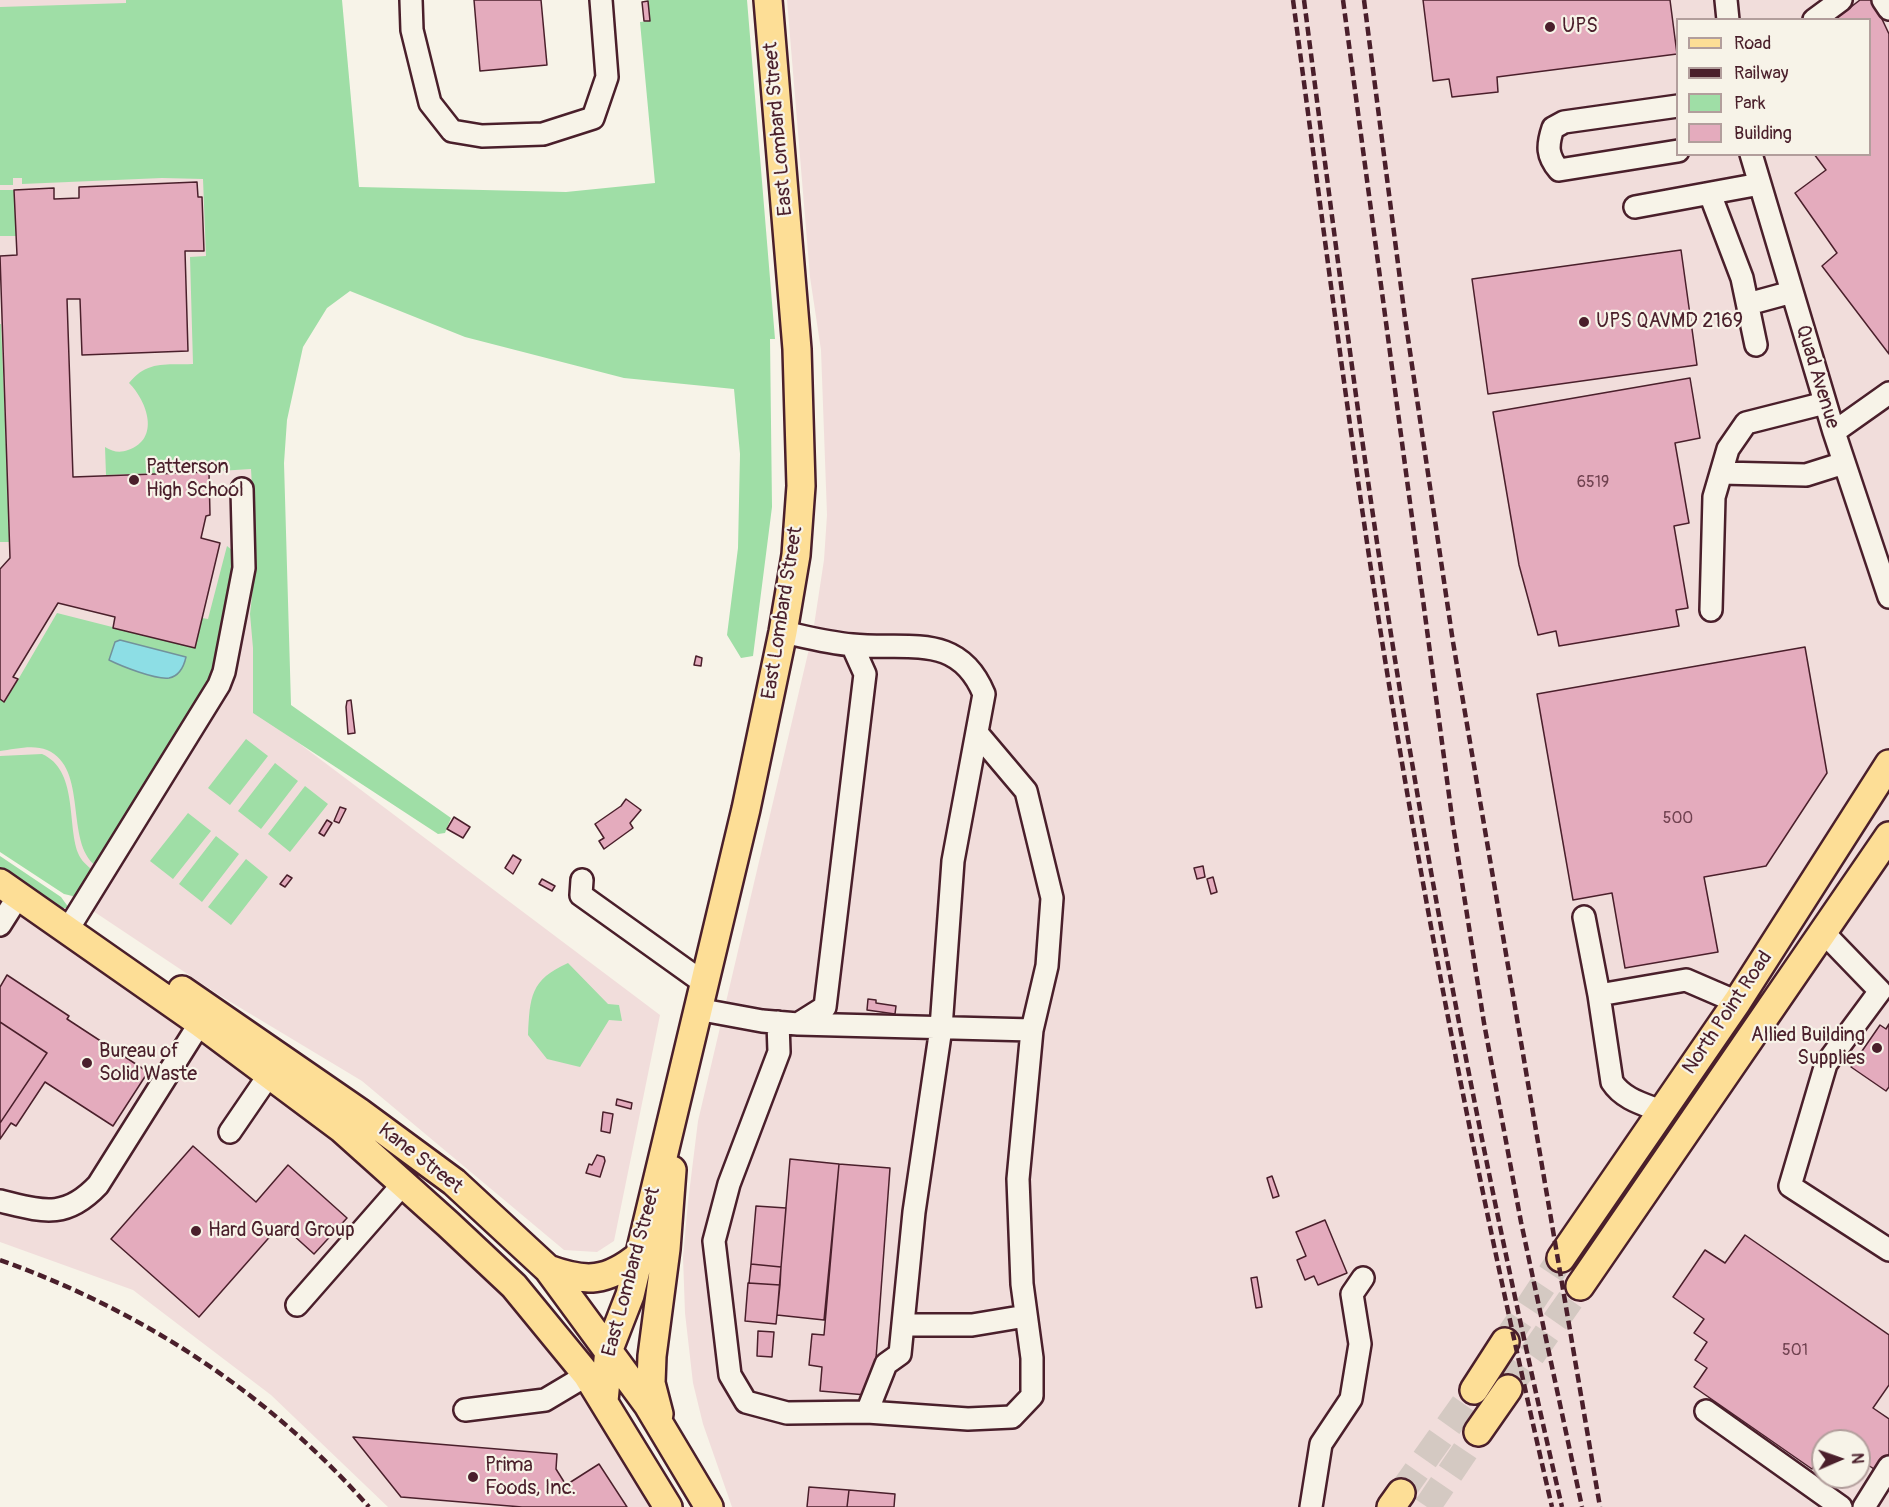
<!DOCTYPE html>
<style>
body{margin:0}
#map{position:relative;width:1889px;height:1507px;overflow:hidden;background:#f7f3e8;font-family:Pangolin,sans-serif}
canvas{display:block}
.legend{position:absolute;left:1676px;top:18px;width:195px;height:138px;box-sizing:border-box;background:#f7f3e8;border:2px solid #b29e9c;margin:0;padding:8px 10px;list-style:none;font-size:18px;color:#4a1f2b}
.legend li{display:flex;align-items:center;gap:12px;height:30px}
.legend b{width:30px;border:2px solid #b29e9c}
.north{position:absolute;left:1811px;top:1429px;width:60px;height:60px;box-sizing:border-box;background:#f7f3e8;border:2px solid #b29e9c;border-radius:50%;rotate:88deg;font-size:16px;font-weight:700;line-height:24px;text-align:center;color:#4a1f2b}
.north::after{content:'';display:block;margin:auto;width:21px;height:27px;background:#4a1f2b;clip-path:polygon(50% 0,100% 100%,50% 72%,0 100%)}
</style>
<div id="map">
<canvas width="1889" height="1507"></canvas>
<ul class="legend">
<li><b style="height:8px;background:#fdde96"></b>Road</li>
<li><b style="height:8px;background:#4a1f2b"></b>Railway</li>
<li><b style="height:16px;background:#9fdea6"></b>Park</li>
<li><b style="height:16px;background:#e4abbd"></b>Building</li>
</ul>
<div class="north">N</div>
</div>
<script>
const ctx = document.querySelector('canvas').getContext('2d');
ctx.lineJoin = 'round';
function paint(path, color) { ctx.fillStyle = color; ctx.fill(path, 'evenodd'); }
function trace(path, color, width, dash) { ctx.strokeStyle = color; ctx.lineWidth = width; ctx.lineCap = dash ? 'butt' : 'round'; ctx.setLineDash(dash || []); ctx.stroke(path); }
function label(font, color, halo, rows, align = 'center') {
  ctx.font = font + ' Pangolin,sans-serif'; ctx.lineWidth = 4.5; ctx.setLineDash([]); ctx.textBaseline = 'middle'; ctx.strokeStyle = halo; ctx.fillStyle = color; for (const [text, x, y, turn = 0] of rows) {
    ctx.save(); ctx.translate(x, y); ctx.rotate((+turn || 0) * Math.PI / 180); ctx.textAlign = isNaN(turn) ? turn : align; if (halo) ctx.strokeText(text, 0, 0); ctx.fillText(text, 0, 0); ctx.restore();
  }
}
const built = new Path2D(`
 M0 0H260L288 735 660 1015 614 1241 597 1252 564 1250 362 1081 219 995 0 849Z
 M787 0H1889V1507H732L703 1424 693 1383 685 1313 683 1257 688 1202 698 1121 813 632 824 560 827 515 821 350 810 277ZM1678 20H1870V154H1678ZM1823 1441H1859V1477H1823Z
 M0 903 180 1021 326 1128 506 1289 569 1367 657 1507H388L271 1395 133 1290 0 1242Z`);
const green = new Path2D(`
 M126 0H342L359 187 566 192 655 183 640 22 650 21 648 0H747L775 339H770L772 507 753 656 741 658 727 635 738 548 740 454 734 389 624 378 465 337 350 291 327 308 303 347 287 420 284 463 291 705 451 818 445 833 438 834 253 713V648L250 614 256 560 251 469 219 471 214 470V466L160 468 159 473 106 475 105 447C113 452 120 453 128 450 161 439 147 401 129 383 147 360 167 365 193 364L190 257 206 256 203 179 162 178 22 184V178H13V185H0V7L126 3Z
 M0 190H14L16 236H0Z
 M0 324H1L10 542H0Z
 M227 546 232 550 235 559 220 648 212 676 96 866C64 842 89 768 47 750 34 744 14 749 0 751V699L5 702 57 613 195 648 202 618 208 619Z
 M246 739 268 756 230 805 208 788Z
 M42 754C78 770 67 823 78 853 81 861 87 865 93 871L77 897 64 894 0 852V756Z
 M275 763 298 781 261 829 238 811Z
 M305 786 328 804 290 852 268 834Z
 M188 813 211 831 173 879 150 861Z
 M216 836 239 854 202 902 179 884Z
 M0 856 61 897 69 908H61L0 869Z
 M246 859 268 877 231 925 208 907Z
 M568 963 608 1004 619 1005 622 1021 609 1020 580 1067 547 1059 528 1035C530 997 530 980 568 963Z`);
const water = new Path2D(`
 M120 640 186 657C184 666 179 676 169 678 156 680 121 666 109 660L115 642Z`);
const building = new Path2D(`
 M474 0H541L547 65 480 71Z
 M1423 0H1670L1677 54 1497 77 1498 92 1452 97 1449 79 1433 81Z
 M1860 0H1873L1889 34V354L1822 266 1837 253 1795 193 1826 170 1814 154H1870V20H1834Z
 M648 1 650 21H644L642 2Z
 M197 182 198 197H202L204 251H185L188 351 82 355 80 299H67L73 477 209 472 210 515 206 516 201 538 220 543 195 648 113 628 115 617 58 603 13 677 18 679 4 702 0 699V569L10 558 0 256 17 255 14 190 54 188V199L79 198V187Z
 M1681 250 1697 365 1488 394 1472 279Z
 M1690 378 1700 438 1675 443 1689 523 1674 526 1688 608 1676 610 1679 626 1559 646 1556 631 1538 635 1519 565 1493 412Z
 M1805 647 1827 773 1766 866 1704 877 1718 952 1625 968 1612 893 1573 900 1537 694Z
 M696 656 702 658 701 666 694 665Z
 M351 700 355 733 348 734 346 707 347 701Z
 M626 799 641 810 630 823 633 828 604 849 599 841 604 838 595 824 621 806Z
 M340 807 346 809 339 823 334 821Z
 M454 817 470 827 463 838 447 829Z
 M327 820 332 823 324 836 319 833Z
 M513 855 521 860 513 874 505 868Z
 M1203 866 1205 877 1197 879 1194 868Z
 M287 875 292 878 285 887 280 884Z
 M1213 877 1217 892 1211 894 1207 879Z
 M542 879 555 886 552 891 539 884Z
 M7 975 69 1016 67 1019 148 1072 113 1126 45 1082 16 1126 11 1123 0 1139V1123L47 1053 0 1022V987Z
 M868 999 876 1000V1003L896 1006 895 1014 867 1010Z
 M0 1022 47 1053 0 1123Z
 M1889 1024V1087L1886 1091 1851 1067 1880 1025 1886 1029Z
 M617 1099 632 1103 631 1109 616 1105Z
 M603 1112 613 1114 610 1133 601 1131Z
 M193 1146 256 1202 288 1165 347 1218 314 1254 281 1224 199 1317 111 1239Z
 M597 1155 604 1157 605 1161 600 1177 586 1173 589 1164 592 1165Z
 M790 1159 839 1164 824 1320 777 1315Z
 M839 1164 890 1168 875 1372 874 1380H868L866 1395 820 1391 822 1367 809 1365 812 1334 824 1335Z
 M1272 1176 1279 1196 1273 1198 1267 1178Z
 M756 1206 786 1208 781 1267 751 1264Z
 M1325 1220 1347 1273 1318 1285 1314 1276 1305 1280 1297 1260 1306 1256 1296 1232Z
 M1745 1235 1889 1335V1385L1873 1408 1889 1419V1454L1877 1471 1859 1459V1441L1832 1440 1823 1441V1454L1812 1469 1694 1387 1707 1368 1695 1360 1707 1342 1694 1333 1704 1319 1673 1297 1705 1250 1725 1263Z
 M751 1264 781 1267 780 1285 749 1283Z
 M1257 1277 1262 1307 1256 1308 1251 1278Z
 M748 1283 780 1285 776 1324 745 1321Z
 M758 1331 774 1332 772 1357 757 1356Z
 M353 1437 557 1454 556 1469 566 1485 599 1464 627 1507H522L401 1497Z
 M809 1487 849 1490 847 1507H807Z
 M849 1490 895 1494 894 1507H847Z`);
const majorTunnel = new Path2D(`
 M1505 1342 1561 1258
 M1508 1389 1580 1286
 M1401 1493 1474 1390
 M1427 1507 1478 1432`);
const minor = new Path2D(`
 M411 0 412 30 430 103 452 131 482 136 543 134 593 118 607 77 601 0
 M1726 0 1728 20
 M1883 0 1889 9
 M1814 20 1841 0
 M1678 106 1564 122 1553 128C1547 146 1547 156 1559 170L1678 151
 M1751 154 1834 432 1889 597
 M1710 194 1742 278 1756 345
 M1635 207 1760 184
 M1748 304 1792 292
 M1834 432 1889 393
 M1721 473 1806 475 1844 463
 M1711 610 1714 497 1728 449 1746 423 1825 403
 M582 880 581 895 704 983
 M1584 917 1599 995
 M0 925 19 895
 M70 926 219 685 224 672 244 568 242 489
 M1823 932 1880 991 1826 1064 1790 1186 1889 1250
 M697 1009 762 1021 798 1024 825 1007 865 674 852 645
 M778 1022 779 1052 729 1184 714 1241 730 1375 746 1402 787 1413 867 1412 886 1364 900 1354 914 1212 941 1028 953 861 984 694C958 631 907 651 852 645 829 643 806 637 783 632
 M798 1024 1032 1030 1047 966 1052 898 1026 791 977 733
 M1661 1111C1643 1104 1623 1099 1612 1082L1599 995 1686 980 1737 1002
 M230 1132 269 1075
 M0 1201C42 1211 65 1220 98 1185L200 1023
 M297 1305 403 1184
 M903 1325H972L1026 1316
 M465 1410 545 1400 587 1375
 M1706 1411 1841 1507
 M867 1412 968 1419 1012 1417 1032 1396V1358L1022 1284 1018 1179 1032 1030
 M1311 1507 1321 1444 1351 1399 1360 1344 1352 1294 1363 1278
 M1864 1507 1889 1467`);
const major = new Path2D(`
 M0 883 200 1023 342 1129 448 1224 514 1286 587 1375 668 1507
 M182 990 359 1112 454 1182 548 1269 648 1405 709 1507
 M1561 1258 1737 1002 1889 764
 M548 1269C586 1283 607 1282 639 1256
 M1580 1286 1889 836
 M1474 1390 1505 1342
 M604 1401 609 1349 630 1295 746 809 783 632 796 555 801 486 797 349 768 0
 M659 1414 651 1383 652 1356 666 1249 672 1170
 M1478 1432 1508 1389
 M1391 1507 1401 1493`);
const rail = new Path2D(`
 M1293 0C1322 216 1349 432 1383 647 1429 936 1486 1223 1552 1507
 M1304 0C1332 216 1359 432 1393 647 1439 936 1496 1223 1562 1507
 M1343 0 1453 825 1484 1023 1521 1222 1582 1507
 M1364 0 1405 318 1453 642 1600 1507
 M0 1260C143 1311 268 1393 369 1507`);
const markers = [
 [1550,27,6,"#4a1f2b"],
 [1584,322,6,"#4a1f2b"],
 [134,480,6,"#4a1f2b"],
 [1877,1048,6,"#4a1f2b"],
 [87,1063,6,"#4a1f2b"],
 [196,1231,6,"#4a1f2b"],
 [473,1477,6,"#4a1f2b"]
];
const numberNames = [
 ["6519",1593,483],
 ["500",1678,819],
 ["501",1795,1351]
];
const poiNames = [
 ["UPS",1562,27],
 ["UPS QAVMD 2169",1596,322],
 ["Patterson",146,468],
 ["High School",146,491],
 ["Allied Building",1865,1036,"right"],
 ["Supplies",1865,1059,"right"],
 ["Bureau of",99,1052],
 ["Solid Waste",99,1075],
 ["Hard Guard Group",208,1231],
 ["Prima",485,1466],
 ["Foods, Inc.",485,1489]
];
const streetNames = [
 ["East Lombard Street",779,129,-95],
 ["Quad Avenue",1817,377,73],
 ["East Lombard Street",783,613,-81],
 ["North Point Road",1728,1013,-56],
 ["Kane Street",420,1159,38],
 ["East Lombard Street",632,1272,-75]
];
paint(built, '#f1dddb');
paint(green, '#9fdea6');
paint(water, '#8ddee5');
trace(water, '#72929b', 1.5);
paint(building, '#e4abbd');
trace(building, '#4a1f2b', 1.5);
trace(majorTunnel, '#d4c9c2', 27, [27, 14]);
trace(minor, '#4a1f2b', 26);
trace(major, '#4a1f2b', 32);
trace(minor, '#f7f3e8', 21);
trace(major, '#fdde96', 27);
trace(rail, '#4a1f2b', 4.5, [9, 4.5]);
for (const [x, y, r, color] of markers) { const dot = new Path2D(); dot.arc(x, y, r, 0, 2 * Math.PI); ctx.fillStyle = color; ctx.fill(dot); trace(dot, '#f7f3e8', 2); }
label('16px', '#704250', null, numberNames);
label('20px', '#4a1f2b', '#f7f3e8', poiNames, 'left');
label('20px', '#4a1f2b', '#f7f3e8', streetNames);
</script>
